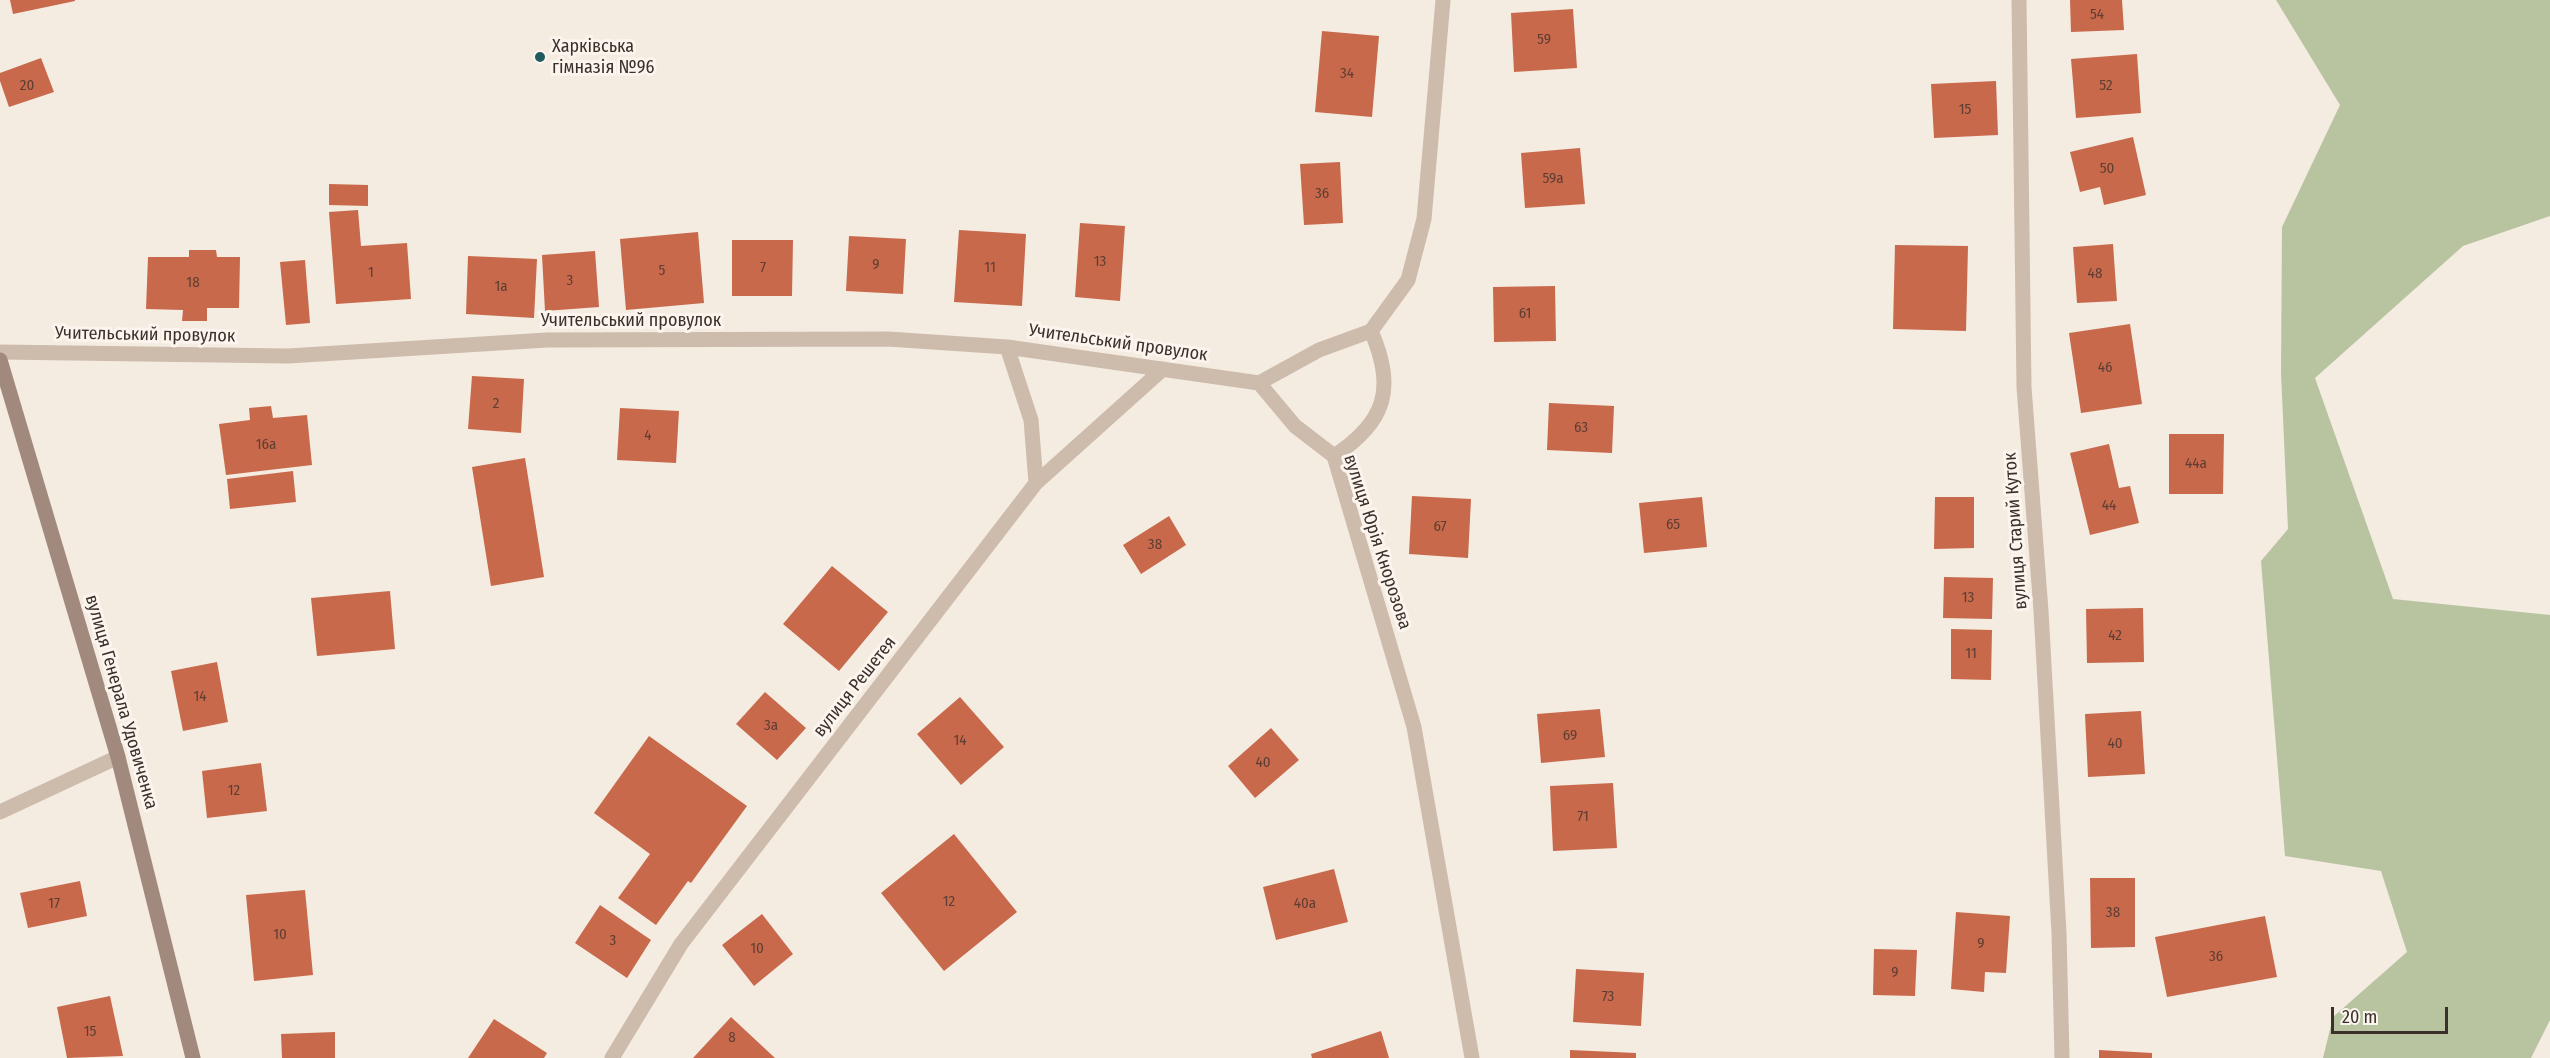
<!DOCTYPE html>
<meta charset="utf-8">
<style>
body{margin:0}
#map{position:relative;width:2550px;height:1058px;overflow:hidden;background:#f4ebe1;font-family:"Fira Sans Condensed",sans-serif}
canvas{display:block}
.scale{position:absolute;left:2331px;top:1007px;width:117px;height:27px;box-sizing:border-box;border:3px solid #3b302b;border-top:0;padding-left:8px;font-size:18px;line-height:21px;white-space:nowrap;color:#3b302b;-webkit-text-stroke:4px #fbf5ee;paint-order:stroke}
</style>
<div id="map">
<canvas width="2550" height="1058"></canvas>
<div class="scale">20 m</div>
</div>
<script>
const ctx = document.querySelector('canvas').getContext('2d');
ctx.lineJoin = 'round';
function paint(path, color) { ctx.fillStyle = color; ctx.fill(path, 'evenodd'); }
function trace(path, color, width, dash) { ctx.strokeStyle = color; ctx.lineWidth = width; ctx.lineCap = dash ? 'butt' : 'round'; ctx.setLineDash(dash || []); ctx.stroke(path); }
function label(font, color, halo, rows, align = 'center') {
  ctx.font = font + ' "Fira Sans Condensed",sans-serif'; ctx.lineWidth = 6; ctx.setLineDash([]); ctx.textBaseline = 'middle'; ctx.strokeStyle = halo; ctx.fillStyle = color; for (const [text, x, y, turn = 0] of rows) {
    ctx.save(); ctx.translate(x, y); ctx.rotate((+turn || 0) * Math.PI / 180); ctx.textAlign = isNaN(turn) ? turn : align; if (halo) ctx.strokeText(text, 0, 0); ctx.fillText(text, 0, 0); ctx.restore();
  }
}
const green = new Path2D(`
 M2276 0H2550V216L2463 246 2315 378 2393 599 2550 615V1020L2531 1058H2323L2333 1017 2407 952 2381 871 2285 856 2261 561 2288 529 2281 373 2282 227 2340 105Z`);
const building = new Path2D(`
 M10 0H75V1L13 14Z
 M2070 0H2122L2124 30 2071 32Z
 M1573 9 1577 68 1514 72 1511 13Z
 M1322 31 1379 36 1372 117 1315 112Z
 M2137 54 2141 113 2076 118 2071 59Z
 M41 58 54 92 9 107 0 81V73Z
 M1996 81 1998 135 1934 138 1931 84Z
 M2133 137 2146 195 2104 205 2100 187 2080 192 2070 152Z
 M1580 148 1585 204 1525 208 1521 153Z
 M1340 162 1343 223 1304 225 1300 164Z
 M329 184 368 185V206L329 205Z
 M358 210 361 246 407 243 411 299 336 304 329 212Z
 M1080 223 1125 226 1120 301 1075 297Z
 M959 230 1026 234 1022 306 954 302Z
 M698 232 704 303 626 310 620 239Z
 M849 236 906 239 903 294 846 291Z
 M732 240H793L792 296H732Z
 M2113 244 2117 301 2077 303 2073 247Z
 M1895 245 1968 246 1966 331 1893 329Z
 M189 250H216L217 257H240L239 308H207V321H182L183 310 146 309 148 257H189Z
 M595 251 599 307 545 311 542 255Z
 M468 256 537 259 534 318 466 314Z
 M305 260 310 323 286 325 280 262Z
 M1555 286 1556 341 1494 342 1493 287Z
 M2130 324 2142 404 2081 413 2069 333Z
 M472 376 524 379 521 433 468 429Z
 M1549 403 1614 406 1612 453 1547 450Z
 M271 406 273 418 307 415 312 465 226 475 219 424 250 420 249 408Z
 M620 408 679 411 676 463 617 460Z
 M2169 434H2224L2223 494H2169Z
 M2109 444 2119 488 2130 486 2139 523 2090 535 2070 453Z
 M525 458 544 577 491 586 472 467Z
 M293 471 296 502 230 509 227 479Z
 M1412 496 1471 499 1468 558 1409 554Z
 M1702 497 1707 547 1644 553 1639 503Z
 M1935 497H1974V548L1934 549Z
 M1169 516 1186 545 1141 574 1123 545Z
 M832 566 888 612 839 671 783 624Z
 M1944 577 1993 578 1992 619 1943 618Z
 M390 591 395 649 317 656 311 598Z
 M2143 608 2144 662 2087 663 2086 609Z
 M1951 629 1992 630 1991 680 1951 679Z
 M217 662 228 722 183 731 171 671Z
 M765 692 806 728 777 760 736 724Z
 M960 697 1004 747 961 785 917 734Z
 M1600 709 1605 757 1541 763 1537 714Z
 M2141 711 2145 774 2088 777 2085 714Z
 M1271 728 1299 760 1255 798 1228 766Z
 M649 736 747 806 691 883 688 881 656 925 618 898 650 854 594 813Z
 M261 763 267 811 207 818 202 771Z
 M1613 783 1617 848 1553 851 1550 786Z
 M954 834 1017 912 944 971 881 893Z
 M1334 869 1348 922 1276 940 1263 887Z
 M2090 878H2135V947L2091 948Z
 M80 881 87 916 28 928 20 893Z
 M305 890 313 975 254 981 246 895Z
 M600 905 651 940 627 978 575 943Z
 M1956 912 2010 916 2006 973 1985 972 1984 992 1951 989Z
 M762 914 793 954 754 986 722 945Z
 M2265 916 2277 977 2167 997 2155 937Z
 M1874 949 1917 950 1915 996 1873 995Z
 M1576 969 1644 973 1641 1026 1573 1022Z
 M110 996 123 1056 67 1058 57 1007Z
 M731 1017 775 1058H693Z
 M494 1019 547 1053 544 1058H468Z
 M1381 1031 1389 1058H1312L1311 1054Z
 M335 1032V1058H282L281 1034Z
 M1570 1050 1636 1053V1058H1570Z
 M2099 1050 2152 1053V1058H2099Z`);
const minor = new Path2D(`
 M2019 0 2024 387 2041 611 2059 933 2062 1058
 M1007 347 1031 420 1036 483
 M0 352 288 356 547 340 888 339 1007 347 1259 383
 M1259 383 1295 426 1334 456 1414 727 1472 1058
 M1259 383 1319 350 1371 331 1408 280 1424 219 1443 0
 M1334 456C1386 422 1396 388 1371 331
 M0 812 118 757
 M612 1058 681 944 1036 483 1163 369`);
const secondary = new Path2D(`
 M0 360 118 757 193 1058`);
const markers = [
 [540,57,6,"#1f5a5e"]
];
const numberNames = [
 ["54",2097,15],
 ["59",1544,40],
 ["34",1347,74],
 ["20",27,86],
 ["52",2106,86],
 ["15",1965,110],
 ["50",2107,169],
 ["59а",1553,179],
 ["36",1322,194],
 ["13",1100,262],
 ["9",876,265],
 ["7",763,268],
 ["11",990,268],
 ["5",662,271],
 ["1",371,273],
 ["48",2095,274],
 ["3",570,281],
 ["18",193,283],
 ["1а",501,287],
 ["61",1525,314],
 ["46",2105,368],
 ["2",496,404],
 ["63",1581,428],
 ["4",648,436],
 ["16а",266,445],
 ["44а",2196,464],
 ["44",2109,506],
 ["65",1673,525],
 ["67",1440,527],
 ["38",1155,545],
 ["13",1968,598],
 ["42",2115,636],
 ["11",1971,654],
 ["14",200,697],
 ["3а",771,726],
 ["69",1570,736],
 ["14",960,741],
 ["40",2115,744],
 ["40",1263,763],
 ["12",234,791],
 ["71",1583,817],
 ["12",949,902],
 ["17",54,904],
 ["40а",1305,904],
 ["38",2113,913],
 ["10",280,935],
 ["3",613,941],
 ["9",1981,944],
 ["10",757,949],
 ["36",2216,957],
 ["9",1895,973],
 ["73",1608,997],
 ["15",90,1032],
 ["8",732,1038]
];
const poiNames = [
 ["Харківська",552,47],
 ["гімназія №96",552,68]
];
const streetNames = [
 ["Учительський провулок",631,321],
 ["Учительський провулок",145,335,1],
 ["Учительський провулок",1118,343,8],
 ["вулиця Старий Куток",2016,531,-94],
 ["вулиця Юрія Кнорозова",1377,542,72],
 ["вулиця Решетея",855,687,-52],
 ["вулиця Генерала Удовиченка",121,702,74]
];
paint(green, '#b8c4a0');
paint(building, '#c8694b');
trace(minor, '#cdbbac', 15);
trace(secondary, '#a18a7d', 15);
for (const [x, y, r, color] of markers) { const dot = new Path2D(); dot.arc(x, y, r, 0, 2 * Math.PI); ctx.fillStyle = color; ctx.fill(dot); trace(dot, '#fbf5ee', 2); }
label('15px', '#5e3e33', null, numberNames);
label('18px', '#3b302b', '#fbf5ee', poiNames, 'left');
label('18px', '#3b302b', '#fbf5ee', streetNames);
</script>
